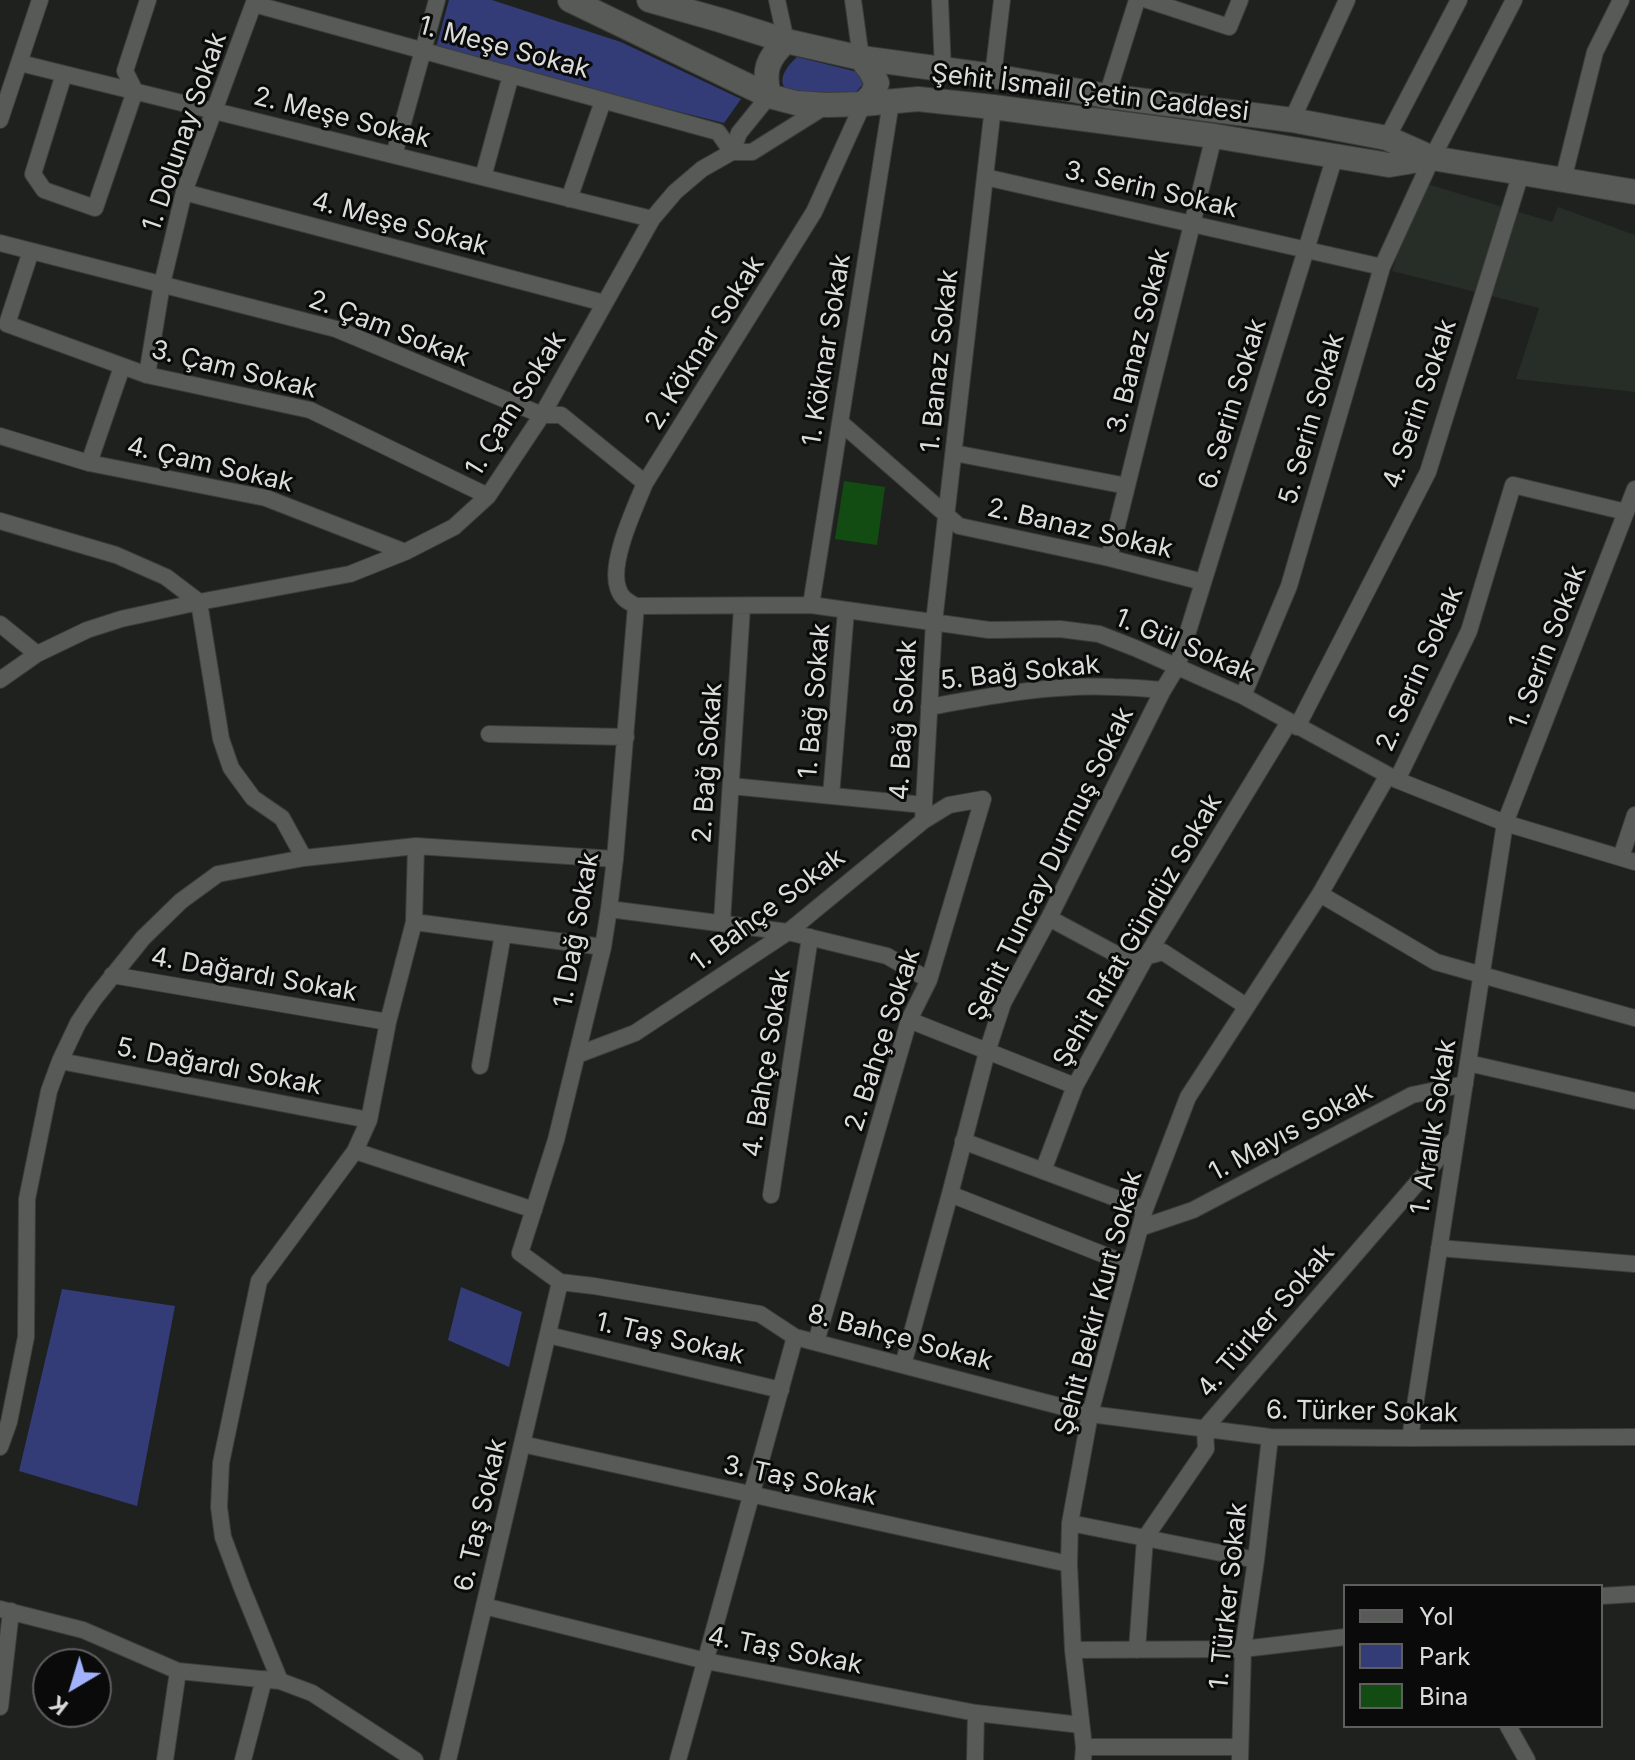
<!DOCTYPE html>
<meta charset="utf-8">
<style>
body{margin:0}
#map{position:relative;width:1635px;height:1760px;overflow:hidden;background:#1f211f;font-family:Inter,sans-serif}
canvas{display:block}
.legend{position:absolute;left:1343px;top:1584px;width:260px;height:144px;box-sizing:border-box;background:#090a09;border:2px solid #5d5e5d;margin:0;padding:10px 14px;list-style:none;font-size:24px;color:#dbdddb}
.legend li{display:flex;align-items:center;gap:16px;height:40px}
.legend b{width:40px;border:2px solid #5d5e5d}
.north{position:absolute;left:32px;top:1648px;width:80px;height:80px;box-sizing:border-box;background:#090a09;border:2px solid #5d5e5d;border-radius:50%;rotate:218deg;font-size:22px;font-weight:700;line-height:32px;text-align:center;color:#dbdddb}
.north::after{content:'';display:block;margin:auto;width:28px;height:36px;background:#a2b2fd;clip-path:polygon(50% 0,100% 100%,50% 72%,0 100%)}
</style>
<div id="map">
<canvas width="1635" height="1760"></canvas>
<ul class="legend">
<li><b style="height:10px;background:#585a58"></b>Yol</li>
<li><b style="height:22px;background:#333c76"></b>Park</li>
<li><b style="height:22px;background:#134c13"></b>Bina</li>
</ul>
<div class="north">K</div>
</div>
<script>
const ctx = document.querySelector('canvas').getContext('2d');
ctx.lineJoin = 'round';
function paint(path, color) { ctx.fillStyle = color; ctx.fill(path, 'evenodd'); }
function trace(path, color, width, dash) { ctx.strokeStyle = color; ctx.lineWidth = width; ctx.lineCap = dash ? 'butt' : 'round'; ctx.setLineDash(dash || []); ctx.stroke(path); }
function label(font, color, halo, rows, align = 'center') {
  ctx.font = font + ' Inter,sans-serif'; ctx.lineWidth = 6; ctx.setLineDash([]); ctx.textBaseline = 'middle'; ctx.strokeStyle = halo; ctx.fillStyle = color; for (const [text, x, y, turn = 0] of rows) {
    ctx.save(); ctx.translate(x, y); ctx.rotate((+turn || 0) * Math.PI / 180); ctx.textAlign = isNaN(turn) ? turn : align; if (halo) ctx.strokeText(text, 0, 0); ctx.fillText(text, 0, 0); ctx.restore();
  }
}
const built = new Path2D(`
 M1421 182 1552 222 1558 207 1635 235V392L1516 379 1539 308 1392 271Z`);
const green = new Path2D(`
 M449 0H492L621 42 741 99 724 123 435 51Z
 M797 57 862 73 863 84 856 92 795 96C773 85 784 69 797 57Z
 M461 1287 522 1312 509 1367 448 1340Z
 M62 1289 175 1306 137 1506 19 1471Z`);
const building = new Path2D(`
 M844 481 885 487 877 545 835 539Z`);
const street = new Path2D(`
 M777 0 786 41
 M853 0 861 58
 M940 0 943 71
 M1147 0 1229 27 1240 0
 M254 4 718 132 732 152
 M20 63 652 219
 M64 74 33 174 44 190 95 208 135 91 125 71 148 0
 M993 76 1002 0
 M1107 96 1137 0
 M0 120 40 0
 M1292 120 1347 0
 M1387 138 1459 0
 M732 152 739 133 769 96
 M394 155 437 0
 M483 177 511 75
 M985 177 1382 267
 M1563 180 1595 52 1621 0
 M184 192 604 303
 M569 199 603 101
 M0 243 336 329 542 415H561L645 483
 M31 251 7 324 147 375 310 410 488 496
 M147 375 162 284 184 192 255 0
 M840 422 959 526 1109 558 1203 582
 M0 436 89 463 266 498 405 552
 M954 453 1127 486
 M89 463 122 367
 M0 521 116 555 166 577 199 602 221 739 231 768 253 798 282 818 304 858
 M1109 558 1214 136
 M811 605 891 102
 M636 606 615 859 609 909 603 947 556 1140 520 1253 560 1282 594 1286 760 1314 795 1337 1090 1414 1270 1437 1410 1438 1635 1437
 M636 606 811 605 989 630 1060 629 1099 634 1135 648 1243 696 1397 780 1505 823 1635 862
 M636 606C627 601 621 598 618 588 609 562 635 508 645 483L814 212 863 104
 M0 624 37 654
 M0 680 37 654 87 630 121 619 199 602 350 574 405 552 454 527 488 496 542 415 652 219 675 192 702 169 732 152H752L827 105
 M1243 696 1289 586 1382 267 1432 158 1514 0
 M929 707C990 696 1052 684 1114 687 1130 687 1147 689 1163 690
 M1297 727 1428 472 1521 173
 M489 734 626 737
 M1397 780 1469 631 1513 485 1626 512
 M731 786 924 805
 M831 796 846 610
 M923 821 934 622 993 107
 M1621 857 1635 815
 M1320 894 1436 962 1635 1018
 M609 909 788 932 887 956 929 980
 M1049 918 1129 961 1163 952 1246 1006
 M414 922 603 947
 M722 922 742 607
 M112 975 388 1022
 M909 1020 1075 1086
 M577 1055 635 1033 788 932 923 821 949 805 983 799 929 980 909 1020 816 1342
 M60 1061 369 1120
 M1468 1063 1635 1101
 M480 1066 503 934
 M963 1141 1145 1209
 M355 1151 534 1210
 M1043 1171 1075 1086 1146 957 1289 722
 M950 1194 1130 1265
 M771 1195 810 937
 M1140 1228 1193 1210 1412 1095 1465 1084
 M1439 1248 1635 1264
 M548 1335 781 1390
 M903 1365 950 1194 987 1052 1003 1003 1049 918 1163 690 1177 667 1335 156
 M1410 1438 1505 823 1635 489
 M522 1444 1069 1564
 M0 1447 9 1422 26 1337 27 1199 49 1091 60 1061 78 1023 94 999 143 938 181 901 218 874 304 858 416 846 615 859
 M1070 1523 1256 1560
 M1601 1596 1635 1594
 M484 1606 706 1661 976 1713 1081 1725
 M0 1609 83 1630 178 1671 280 1681 312 1693 415 1760
 M1073 1650 1243 1649 1345 1637
 M1137 1650 1145 1538 1206 1449 1205 1428 1456 1138
 M280 1681 242 1588 223 1537 219 1507 221 1463 259 1281 355 1151 369 1120 388 1022 414 922 416 846
 M0 1707 11 1611
 M1508 1726 1527 1760
 M1084 1747H1240
 M165 1760 178 1671
 M243 1760 264 1679
 M448 1760 560 1282
 M678 1760 795 1337
 M975 1760 976 1713
 M1083 1760 1084 1747 1073 1650 1069 1564 1070 1523 1090 1414 1145 1209 1188 1097 1320 894 1388 775
 M1240 1760 1243 1649 1256 1560 1270 1437`);
const secondary = new Path2D(`
 M570 0 769 96 796 103 827 105 863 104 918 99 993 107 1214 136 1389 165 1432 158
 M649 0 720 20 786 41 861 58 993 76 1107 96 1292 120 1387 138 1432 158 1635 192
 M861 58 870 70 877 83 872 95 863 104
 M769 96C763 70 767 59 786 41`);
const streetNames = [
 ["1. Meşe Sokak",504,48,15],
 ["Şehit İsmail Çetin Caddesi",1090,93,7],
 ["2. Meşe Sokak",342,118,14],
 ["1. Dolunay Sokak",185,132,-71],
 ["3. Serin Sokak",1151,190,13],
 ["4. Meşe Sokak",400,224,15],
 ["2. Çam Sokak",389,329,21],
 ["3. Banaz Sokak",1139,341,-76],
 ["2. Köknar Sokak",705,343,-58],
 ["1. Köknar Sokak",827,350,-81],
 ["1. Banaz Sokak",940,361,-84],
 ["3. Çam Sokak",234,370,14],
 ["1. Çam Sokak",516,404,-58],
 ["6. Serin Sokak",1233,404,-73],
 ["4. Serin Sokak",1420,404,-71],
 ["5. Serin Sokak",1312,419,-74],
 ["4. Çam Sokak",210,465,13],
 ["2. Banaz Sokak",1080,529,13],
 ["1. Gül Sokak",1185,646,23],
 ["1. Serin Sokak",1548,647,-69],
 ["2. Serin Sokak",1420,669,-66],
 ["5. Bağ Sokak",1020,673,-6],
 ["1. Bağ Sokak",815,701,-85],
 ["4. Bağ Sokak",904,720,-87],
 ["2. Bağ Sokak",708,763,-86],
 ["Şehit Tuncay Durmuş Sokak",1051,864,-64],
 ["1. Bahçe Sokak",768,910,-37],
 ["1. Dağ Sokak",577,930,-80],
 ["Şehit Rıfat Gündüz Sokak",1138,931,-60],
 ["4. Dağardı Sokak",254,975,10],
 ["2. Bahçe Sokak",883,1040,-72],
 ["4. Bahçe Sokak",767,1063,-81],
 ["5. Dağardı Sokak",219,1067,11],
 ["1. Aralık Sokak",1434,1127,-81],
 ["1. Mayıs Sokak",1291,1132,-28],
 ["Şehit Bekir Kurt Sokak",1099,1303,-75],
 ["4. Türker Sokak",1266,1321,-49],
 ["8. Bahçe Sokak",900,1338,15],
 ["1. Taş Sokak",670,1339,13],
 ["6. Türker Sokak",1362,1412,1],
 ["3. Taş Sokak",800,1481,12],
 ["6. Taş Sokak",481,1515,-77],
 ["1. Türker Sokak",1229,1596,-84],
 ["4. Taş Sokak",785,1651,11]
];
paint(built, '#272d27');
paint(green, '#333c76');
paint(building, '#134c13');
trace(street, '#3b3d3b', 18);
trace(secondary, '#3b3d3b', 26);
trace(street, '#585a58', 16);
trace(secondary, '#585a58', 24);
label('26px', '#dbdddb', '#090a09', streetNames);
</script>
